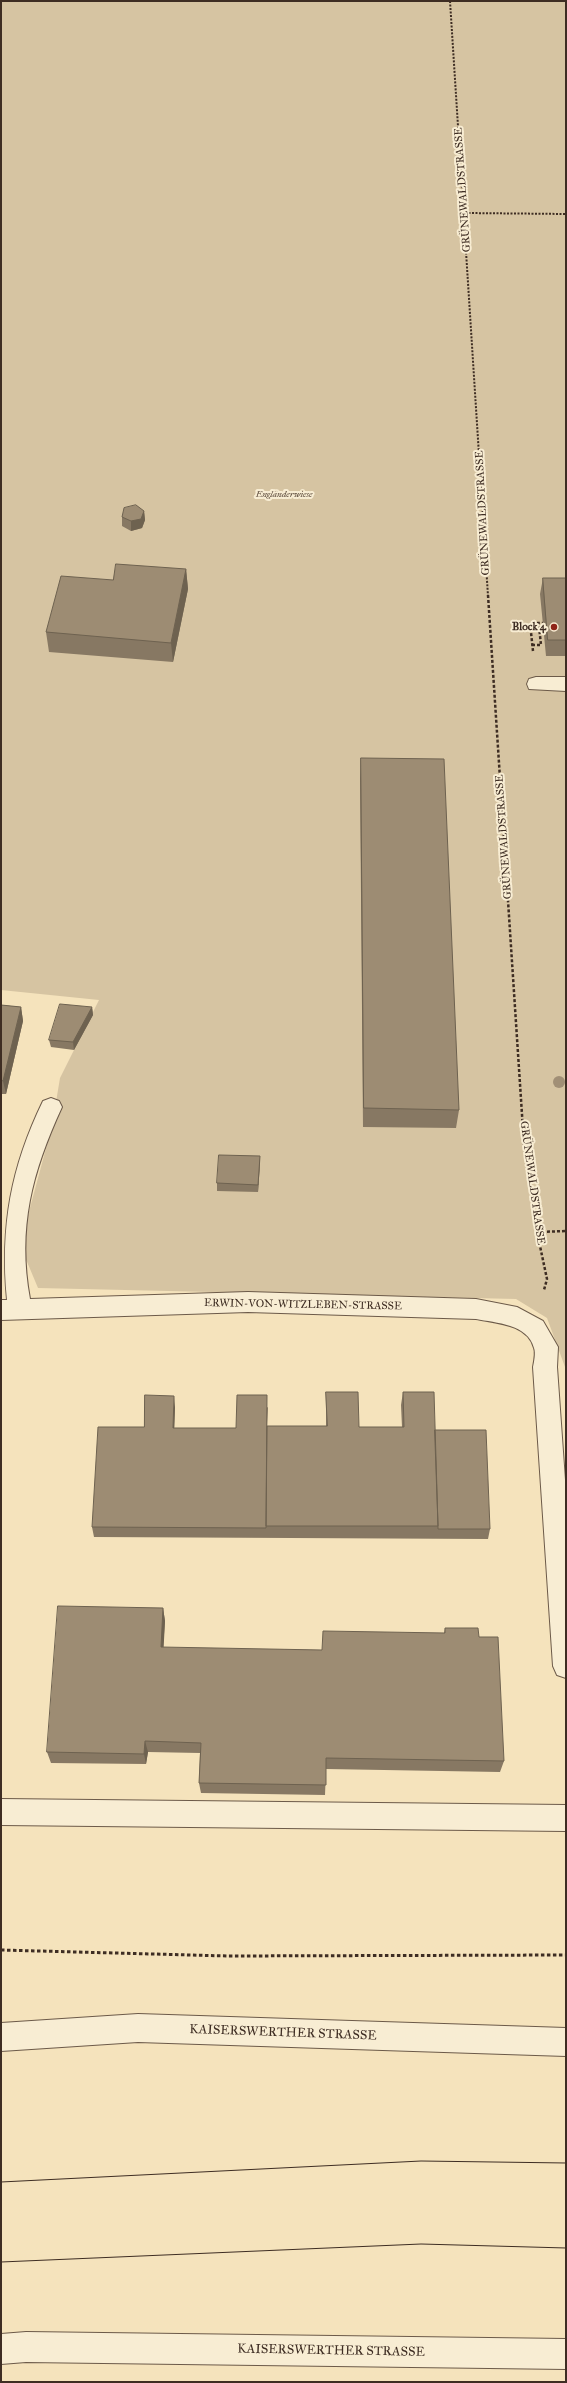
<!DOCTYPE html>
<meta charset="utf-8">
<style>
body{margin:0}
#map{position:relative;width:567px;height:2383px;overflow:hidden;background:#f5e3bc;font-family:"IM FELL Great Primer",serif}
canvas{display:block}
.frame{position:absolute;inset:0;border:2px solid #3e2d23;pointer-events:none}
</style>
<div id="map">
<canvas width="567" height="2383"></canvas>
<div class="frame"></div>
</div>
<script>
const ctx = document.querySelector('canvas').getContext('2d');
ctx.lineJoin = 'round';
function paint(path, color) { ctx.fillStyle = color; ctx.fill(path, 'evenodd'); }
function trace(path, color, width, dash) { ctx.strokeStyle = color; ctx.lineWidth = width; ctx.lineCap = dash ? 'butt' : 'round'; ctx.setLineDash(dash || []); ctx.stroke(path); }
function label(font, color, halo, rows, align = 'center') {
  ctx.font = font + ' "IM FELL Great Primer",serif'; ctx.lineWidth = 4; ctx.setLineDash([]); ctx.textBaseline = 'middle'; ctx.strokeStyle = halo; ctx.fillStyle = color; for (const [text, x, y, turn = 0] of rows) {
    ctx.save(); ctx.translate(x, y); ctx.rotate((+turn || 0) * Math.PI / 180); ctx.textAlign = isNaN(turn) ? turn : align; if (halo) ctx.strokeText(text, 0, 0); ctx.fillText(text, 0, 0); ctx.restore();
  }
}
const green = new Path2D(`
 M1 1H566V1376L565 1367 547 1318 516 1299 38 1288 20 1245 52 1126 60 1078 99 1000 1 990Z`);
const pathFar2 = new Path2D(`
 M450 1 488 596
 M465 213 566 214`);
const pathFar1 = new Path2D(`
 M488 595 524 1145 537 1232 547 1279 544 1290
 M532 645H541L539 626
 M533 651 530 623H543
 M537 1232 566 1231`);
const path = new Path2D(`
 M1 1950 228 1956 566 1955`);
const service = new Path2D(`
 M536 677H566V691L529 689 527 684 529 679Z
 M1 1799 566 1805V1831L1 1825Z`);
const minor = new Path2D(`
 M51 1098 59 1101 62 1107C32 1172 17 1228 30 1299L248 1292 476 1299 517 1307 543 1321 558 1347 557 1367 566 1494V1678L557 1675 553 1666 533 1367C534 1362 536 1353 534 1348 528 1324 496 1323 476 1319L248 1312 1 1320V1300H7C0 1226 11 1167 43 1101Z`);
const tertiary = new Path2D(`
 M138 2014 566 2028V2056L138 2042 1 2051V2023Z
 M26 2332 566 2339V2369L26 2362 1 2364V2334Z`);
const tram = new Path2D(`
 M1 2182 421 2161 566 2163
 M1 2262 421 2244 566 2248`);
const trees = [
 [559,1082]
];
const wall = new Path2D(`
 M144 511 145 520 142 528 131 531 122 526V517Z
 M186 569 188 589 173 662 49 652 46 632 113 580Z
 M543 578H566V656H546L540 594Z
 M361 758 459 1110 456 1128 363 1127 360 779Z
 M1 1005 21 1007 23 1021 6 1094H1Z
 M92 1007 93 1015 74 1050 51 1047 49 1040Z
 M260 1156 258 1192 217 1191V1183Z
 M326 1392 359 1427H402L401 1405 403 1392 435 1430 490 1529 488 1539 94 1537 92 1527 144 1427 175 1407 174 1428H236L268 1407 267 1426H326Z
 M163 1608 165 1621 163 1648 322 1650 444 1633 445 1628 479 1637 504 1761 500 1772 326 1769 325 1795 201 1793 199 1783 200 1753 148 1752 146 1764 51 1763 47 1752Z`);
const shadedWall = new Path2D(`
 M144 511 145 520 142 528 131 531V521Z
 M186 569 188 589 173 662 171 643Z
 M21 1007 23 1021 6 1094 3 1081Z
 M92 1007 93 1015 74 1050 73 1042Z
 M260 1156V1164L258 1192V1185Z
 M174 1396 175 1407 174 1438 173 1428Z
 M163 1608 165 1621 163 1659 161 1647Z
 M145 1741 148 1752 146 1764 144 1754Z`);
const building = new Path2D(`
 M136 505 144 511 141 519 131 521 122 517 124 508Z
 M116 564 186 569 171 643 46 632 61 576 113 580Z
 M543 578H566V640H548Z
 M361 758 444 759 459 1110 364 1108Z
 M60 1004 92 1007 73 1042 49 1040Z
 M1 1005 21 1007 3 1081 1 1080Z
 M219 1155 260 1156 258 1185 217 1183Z
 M326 1392H358L359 1427H404L403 1392H434L438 1526H266L267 1426H327Z
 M145 1395 174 1396 173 1428H236L237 1395H267L266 1528 92 1527 98 1427H144Z
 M435 1430H486L490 1529H438V1526Z
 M58 1606 163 1608 161 1647 322 1650 323 1631 445 1633V1628H478L479 1637H498L504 1761 326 1758V1785L199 1783 201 1743 145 1741 144 1754 47 1752Z`);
const markers = [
 [554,627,4,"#8f2418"]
];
const farParknames = [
 ["Engländerwiese",284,495]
];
const streetNames = [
 ["GRÜNEWALDSTRASSE",463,190,-94],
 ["GRÜNEWALDSTRASSE",483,513,-93],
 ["GRÜNEWALDSTRASSE",504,837,-94],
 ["GRÜNEWALDSTRASSE",532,1183,82],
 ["ERWIN-VON-WITZLEBEN-STRASSE",303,1305,1]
];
const poiNames = [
 ["Block 4",546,627]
];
const nearStreetnames = [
 ["KAISERSWERTHER STRASSE",283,2033,2],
 ["KAISERSWERTHER STRASSE",331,2351,1]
];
paint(green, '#d6c4a2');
trace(service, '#6c5a49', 2);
trace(minor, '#6c5a49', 2);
trace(tertiary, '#6c5a49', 2);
trace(pathFar2, '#3e2d23', 2, [2, 1.5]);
trace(pathFar1, '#3e2d23', 2.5, [3, 2]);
trace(path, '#3e2d23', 3, [3.5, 2.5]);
paint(service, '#f8edd3');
paint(minor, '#f8edd3');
paint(tertiary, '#f8edd3');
trace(tram, '#3e2d23', 1);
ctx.fillStyle = '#a18f76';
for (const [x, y] of trees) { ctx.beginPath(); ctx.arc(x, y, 6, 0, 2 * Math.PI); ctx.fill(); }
paint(wall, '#877863');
paint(shadedWall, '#6e6250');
paint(building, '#9d8c73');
trace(building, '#6e6250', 1);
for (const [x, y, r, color] of markers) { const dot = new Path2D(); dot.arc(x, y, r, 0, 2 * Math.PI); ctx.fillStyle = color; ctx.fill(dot); trace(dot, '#f8edd3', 1.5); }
label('italic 9px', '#5c4b3c', '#f8edd3', farParknames);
label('11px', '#3e2d23', '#f8edd3', streetNames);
label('bold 11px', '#3e2d23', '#f8edd3', poiNames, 'right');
label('13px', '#3e2d23', '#f8edd3', nearStreetnames);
</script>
